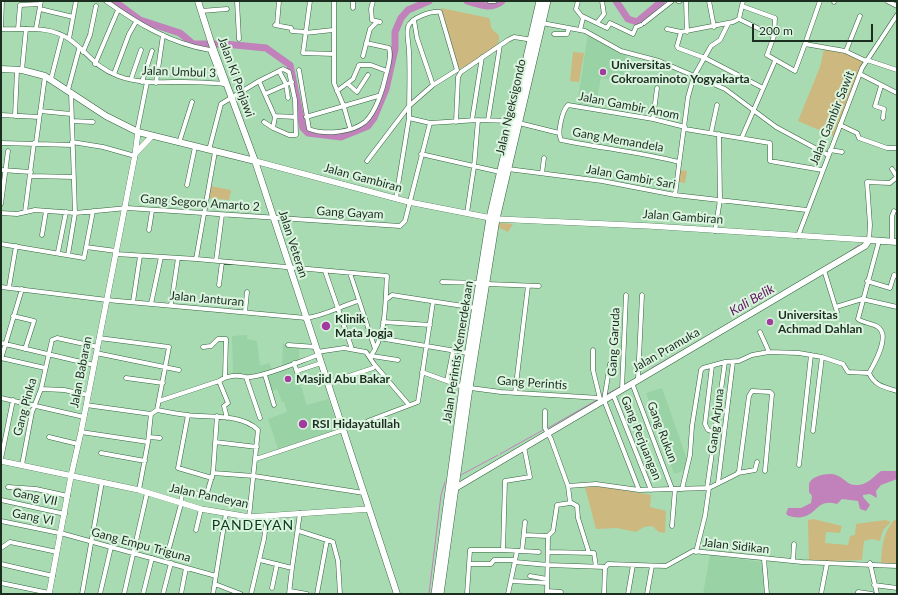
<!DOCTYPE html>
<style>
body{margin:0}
#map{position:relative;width:898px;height:595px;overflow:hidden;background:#a9dbb2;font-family:Lato,sans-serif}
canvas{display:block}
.frame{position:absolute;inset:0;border:2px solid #1b2e1f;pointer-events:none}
.scale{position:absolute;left:752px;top:24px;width:121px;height:18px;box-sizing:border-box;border:2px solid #1b2e1f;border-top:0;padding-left:5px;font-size:12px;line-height:14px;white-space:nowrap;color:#1b2e1f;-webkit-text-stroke:3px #dbf4df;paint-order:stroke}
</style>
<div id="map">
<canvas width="898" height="595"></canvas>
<div class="frame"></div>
<div class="scale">200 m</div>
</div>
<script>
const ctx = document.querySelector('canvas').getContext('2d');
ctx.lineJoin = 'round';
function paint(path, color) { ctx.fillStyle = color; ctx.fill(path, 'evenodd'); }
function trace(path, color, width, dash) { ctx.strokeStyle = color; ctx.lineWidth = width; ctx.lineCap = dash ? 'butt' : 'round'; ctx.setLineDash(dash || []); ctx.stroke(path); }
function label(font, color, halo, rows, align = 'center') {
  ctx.font = font + ' Lato,sans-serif'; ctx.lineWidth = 4; ctx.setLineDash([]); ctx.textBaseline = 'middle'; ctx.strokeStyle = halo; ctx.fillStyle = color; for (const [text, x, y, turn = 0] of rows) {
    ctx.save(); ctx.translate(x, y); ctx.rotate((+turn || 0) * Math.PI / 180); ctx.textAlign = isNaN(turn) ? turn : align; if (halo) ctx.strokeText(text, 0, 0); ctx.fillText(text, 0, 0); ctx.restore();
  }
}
const built = new Path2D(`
 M588 33 627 53 623 82 601 78 595 109 577 106Z
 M247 335V339L257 341 260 366 269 363 273 371 282 367 283 344 299 346V362L294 364 307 405 328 399 339 429 278 449 268 419 287 412 284 402H282L277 389 270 392 265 375 233 376 232 336Z
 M662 388 690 468 674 474 646 393Z
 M710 555 762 562 766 594H703Z`);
const green = new Path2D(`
 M441 8 489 18C491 22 490 27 493 30 495 33 499 33 499 37 501 50 469 65 459 69Z
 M824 49 845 52 864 62 833 136 798 121 820 67Z
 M573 52 584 53 579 82 570 81Z
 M680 170 687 171 685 183 679 182Z
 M210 186 231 190 229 200 208 198Z
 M499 223 513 224 508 232 498 227Z
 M599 486 651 495 650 507 666 511 665 533 659 532 652 526 644 527 636 532 617 528 596 529 585 487Z
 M813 519 842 526 840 533 826 532 825 543 848 545 850 536 855 535 856 524 885 520 891 522 883 530 880 541 872 539 864 541 862 560 809 562 808 520Z
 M894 520H897V564L881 563C882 546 883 533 894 520Z`);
const water = new Path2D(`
 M881 471H897V479L881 485 876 491 877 498 870 494 863 495V497L870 505 866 511 860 509 858 501 842 499 837 504C817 498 818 514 802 517 798 518 793 517 789 516L786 514 788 508H801L811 503 812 496 809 492V484C811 476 828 472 836 475 845 478 847 486 858 485 867 485 874 476 881 471Z`);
const stream = new Path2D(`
 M849 252 859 245
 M652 368 690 346
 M607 394 620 387
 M548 428 597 400
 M500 454 543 430
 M459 476 498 455
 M429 594 441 495 445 482`);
const river = new Path2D(`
 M114 1 140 20 180 33 193 44H225L266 48 290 65 303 128 308 133 341 137 368 126 374 118 386 89 395 49V32L401 18 408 10 429 1
 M467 1C480 5 491 10 502 1
 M616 1 628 19 637 22 662 1`);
const minor = new Path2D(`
 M106 1C137 23 171 44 210 50L223 84
 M237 1 239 39
 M310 1 303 53 334 54
 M334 1V83L344 107 350 128
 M373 1 371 9 372 20 380 22
 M489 1H495
 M578 1 576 9 583 18 580 30
 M678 1H680
 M686 1 687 32
 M709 1 714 27
 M887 1 897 6
 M834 2V1
 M742 6 775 18 774 36 767 55 795 71 805 44 845 51 866 61
 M353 8V1
 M40 9 73 17
 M201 11 227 9
 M582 16 607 28 610 23 633 34 636 27 641 25
 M739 19 774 36
 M414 20 417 38 433 85
 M542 23 585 31 621 51 659 61 725 89 776 127 828 155
 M597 23 604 14 602 1
 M644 23 672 1
 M275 25 291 28 292 31 305 32
 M277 25 279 1
 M36 28 41 1
 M1 29C24 30 49 25 69 39 88 52 94 67 118 76 139 84 162 82 184 82 199 82 213 83 227 84
 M1 29 2 1
 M18 29 20 5 40 4
 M667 29 681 32 733 22 739 19 743 1
 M681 32 677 46 678 48 705 58 763 88
 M305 33 333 30
 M554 34H567L569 28
 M69 39 76 1
 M805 44 820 1
 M846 51 860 16
 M83 52 90 35 96 6
 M363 56 370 29 377 22
 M867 60 897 70
 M95 64 118 10
 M22 70 26 29
 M299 70 309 129C325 135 351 133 365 122 376 112 383 89 386 75 388 67 392 56 389 48L366 43
 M279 71 286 84 288 98
 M114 74 129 34 136 22
 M860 74 897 93
 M51 79 62 36
 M131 79 141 50
 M142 82 152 51
 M156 83 163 35
 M348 84 357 92 368 75
 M881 86 875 106 884 109 883 118
 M68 90 79 49
 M337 91 353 79 359 65H371L387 71
 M71 92 75 213 127 208 400 226 405 221 430 123
 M265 94 292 82
 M40 111 71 114
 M1 115 39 117
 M15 116 17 70
 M275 116 295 117
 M306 117 378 96
 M409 118 430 123 478 120 511 121 559 133
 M653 119 657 88
 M472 120 482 57
 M488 120 500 45
 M72 121 93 122
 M264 122 273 128
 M456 122 458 77 461 72 508 40 514 37 533 40
 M840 125 857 133 859 138 887 148H897
 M685 129 770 143V161L822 170
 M137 132 147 82
 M711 133 717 105
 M742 137 775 61
 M72 142 103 147 135 156
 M1 143 72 145
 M36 143 45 76
 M179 143 192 102
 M209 150 221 104 259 81 283 69 289 72 295 100 296 135H289L273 128 275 117 259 81
 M830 150 842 152
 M421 154 500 172
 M367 161 409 106 433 85 457 70 440 12C432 11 411 17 408 27 406 34 409 44 409 52 410 74 409 96 409 118L396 198
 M679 162C640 152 600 148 561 140 557 133 562 111 568 105L653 119 685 127
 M508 169 602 181 675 195 807 210
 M892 169 897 177
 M1 170 31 172
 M542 173 544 158
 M31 176 74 177
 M187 185 195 147
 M675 195 688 97 694 76 711 46 720 40 728 24
 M1 204 8 151
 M25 212 34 143
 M1 213 17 214 35 210 75 213 68 255
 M467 213 474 167 478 120
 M149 230 152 211
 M715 231 720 200 719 134
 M42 235 46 211
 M798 236 862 68 897 15
 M869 240 870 225 867 182 890 183 897 177
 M879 241 858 319C863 323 872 323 878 327 891 336 874 364 869 373 875 386 884 387 897 391
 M892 242V216L894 211
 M1 244 84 258 93 211
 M86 247 116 251
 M58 252 66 212
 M116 254 196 259 387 276C385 302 387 335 370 357
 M196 259 215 152
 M216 261 222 215
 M824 270 837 312
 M325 271 352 349
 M350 273 375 349
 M867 281 890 288 894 275 897 276
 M442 282 480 283
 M487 284 539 286
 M219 285 222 262
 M1 287 107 300 306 318C324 316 341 306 358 301
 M9 287 16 246
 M387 299 392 295 476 308
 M133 302 140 256
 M151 304 161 257
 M171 305 178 258
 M836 307 862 299 897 307
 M245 312 247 292
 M13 316 34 321 25 349
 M383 322 430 325
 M760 332 769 352
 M99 338 169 347 157 410
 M379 338 468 353
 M1 343 94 365
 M288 345 316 347
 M203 347 211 346 218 339H226L225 377
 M593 350V370L600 399
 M317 352 344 348 366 352 374 364 409 405
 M96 353 179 370
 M372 356 398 360
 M1 358 45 368
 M1 359 22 289
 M294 363 300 381
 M610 364 604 400 639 490
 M712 366 705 424 708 430 716 433
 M297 371 321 363
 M422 372 463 387 501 392 600 398
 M265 375 274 405
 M246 377 260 418
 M126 378 163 383
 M638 379 642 295
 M219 381 228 403 224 406 227 418
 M447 381 453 351
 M328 383 373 368
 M632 383 672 489
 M41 389 64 390 88 395
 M622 389 626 295
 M515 393 528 286
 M613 394 651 490
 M1 398 84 417
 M159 401 219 381C228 375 236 375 246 377 260 379 303 360 318 355
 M86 405 151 414
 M545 411V428L551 439 568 486 570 502 577 506 578 518 589 553
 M188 415 178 468 212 478
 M368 421 418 402 433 302
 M813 431 822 357
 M81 432 148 442
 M49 437 78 444
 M149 437 160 438
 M215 442 257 447
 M524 447 530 477 505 481 503 550 539 552
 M101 453 145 461
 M1 459 13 400
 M256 459 343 430
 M22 465 32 412 41 389 52 340 57 338 98 347
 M799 465 811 355
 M213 473 254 476 364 493
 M738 473 755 470 757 462
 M718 483 733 362
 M568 486 596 484 639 490 709 488 737 474 739 471 749 396 752 391 770 392 772 394 765 471
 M8 487 36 489 68 496
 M707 488 725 362
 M682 489 690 455 692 426 701 370 703 368 725 362 739 361 752 355 769 352 799 353 822 357 843 364 848 372 869 373
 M139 490 148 442 151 414 157 410C167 412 177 414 187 415 209 418 241 413 258 430L249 517
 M1 500 65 514
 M1 521 64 534 216 576
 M672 526 675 489
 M196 530 201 509
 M299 531 333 542 338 561 340 594
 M524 535 548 536
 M1 548 10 542 57 552
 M522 551 525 522
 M168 552 181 504 182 492 188 491 202 495 207 493 213 473 217 416
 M548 552 594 553 596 567
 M696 552 705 516 709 488
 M764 559 767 594
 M260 560 292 568 289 594
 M793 561 794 544
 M515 562 548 565 605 567
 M870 563 877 594
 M1 564 53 576
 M469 564H491L494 560H515
 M292 568 300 513
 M530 576 547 579
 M511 581 547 583
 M1 583 49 593
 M215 584 241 594
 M874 585 897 588
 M272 588 277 564
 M290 591 307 594
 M547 591 561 592
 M82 594 102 482
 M100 594 111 547
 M124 594 147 493
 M143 594 152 558
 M163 594 171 563
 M181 594 186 568
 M213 594 226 513
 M251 594 264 539 267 516
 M317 594 327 540
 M467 594 470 550H503
 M508 594 517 551
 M547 594 548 536 553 531 557 505 570 503
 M604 594 605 568 608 564 666 566 693 551 802 562 897 566
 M628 594 633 565
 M647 594 652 566
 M821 594 827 563
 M858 594V592L872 594`);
const tertiary = new Path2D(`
 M135 154 151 137
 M255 161 409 202 496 219 650 226 869 240
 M1 461 139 490 201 509 249 517 369 509
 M49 594 71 476 81 432 135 155 138 132`);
const secondary = new Path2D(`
 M198 1 211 42 255 161 397 594
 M1 69 22 70 45 76 106 116 138 132 255 161
 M452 490 865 246 869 240 897 242`);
const primary = new Path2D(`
 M435 594 463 387 490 218 540 1
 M440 594 469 388 496 219 547 1`);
const markers = [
 [603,72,4,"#a43b9e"],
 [770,322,4,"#a43b9e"],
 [326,326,5,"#a43b9e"],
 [288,379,4,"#a43b9e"],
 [303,424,5,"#a43b9e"]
];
const poiNames = [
 ["Universitas",611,65],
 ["Cokroaminoto Yogyakarta",611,79],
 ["Universitas",778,315],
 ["Achmad Dahlan",778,329],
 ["Klinik",335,319],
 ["Mata Jogja",335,333],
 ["Masjid Abu Bakar",296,379],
 ["RSI Hidayatullah",312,424]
];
const streetNames = [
 ["Jalan Umbul 3",179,72,2],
 ["Jalan Ki Penjawi",236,77,70],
 ["Jalan Gambir Anom",629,106,11],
 ["Jalan Ngeksigondo",511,107,-77],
 ["Jalan Gambir Sawit",832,118,-68],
 ["Gang Memandela",618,140,10],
 ["Jalan Gambir Sari",631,177,10],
 ["Jalan Gambiran",363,178,15],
 ["Gang Segoro Amarto 2",200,203,4],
 ["Gang Gayam",350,213,3],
 ["Jalan Gambiran",683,217,4],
 ["Jalan Veteran",293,244,72],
 ["Jalan Janturan",207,299,5],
 ["Gang Garuda",614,342,-87],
 ["Jalan Pramuka",666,350,-30],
 ["Jalan Perintis Kemerdekaan",458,352,-81],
 ["Jalan Babaran",81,372,-79],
 ["Gang Perintis",532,383,4],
 ["Gang Pinka",25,407,-75],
 ["Gang Arjuna",716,421,-83],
 ["Gang Rukun",662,432,69],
 ["Gang Perjuangan",641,438,68],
 ["Jalan Pandeyan",209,496,12],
 ["Gang VII",35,497,12],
 ["Gang VI",33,517,11],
 ["Gang Empu Triguna",141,545,15],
 ["Jalan Sidikan",736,546,6]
];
const waterNames = [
 ["Kali Belik",752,300,-30]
];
const quarterNames = [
 ["PANDEYAN",253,525]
];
paint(built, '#99d2a4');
paint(green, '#cdb87f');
paint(water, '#c182bb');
trace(stream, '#c182bb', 1);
trace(river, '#c182bb', 7);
trace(minor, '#34623f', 5);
trace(tertiary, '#34623f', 6);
trace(secondary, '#34623f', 7);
trace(primary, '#34623f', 8);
trace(minor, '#fff', 4);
trace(tertiary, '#fff', 5.5);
trace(secondary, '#fff', 6);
trace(primary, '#fff', 7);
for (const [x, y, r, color] of markers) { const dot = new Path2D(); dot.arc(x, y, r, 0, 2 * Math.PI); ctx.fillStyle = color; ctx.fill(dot); trace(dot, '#dbf4df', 1.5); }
label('bold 12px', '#1b2e1f', '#dbf4df', poiNames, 'left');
label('12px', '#1b2e1f', '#dbf4df', streetNames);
label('italic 13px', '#63185f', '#dbf4df', waterNames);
ctx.letterSpacing = '1px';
label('14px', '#0b3c1b', '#dbf4df', quarterNames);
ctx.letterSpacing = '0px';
</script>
